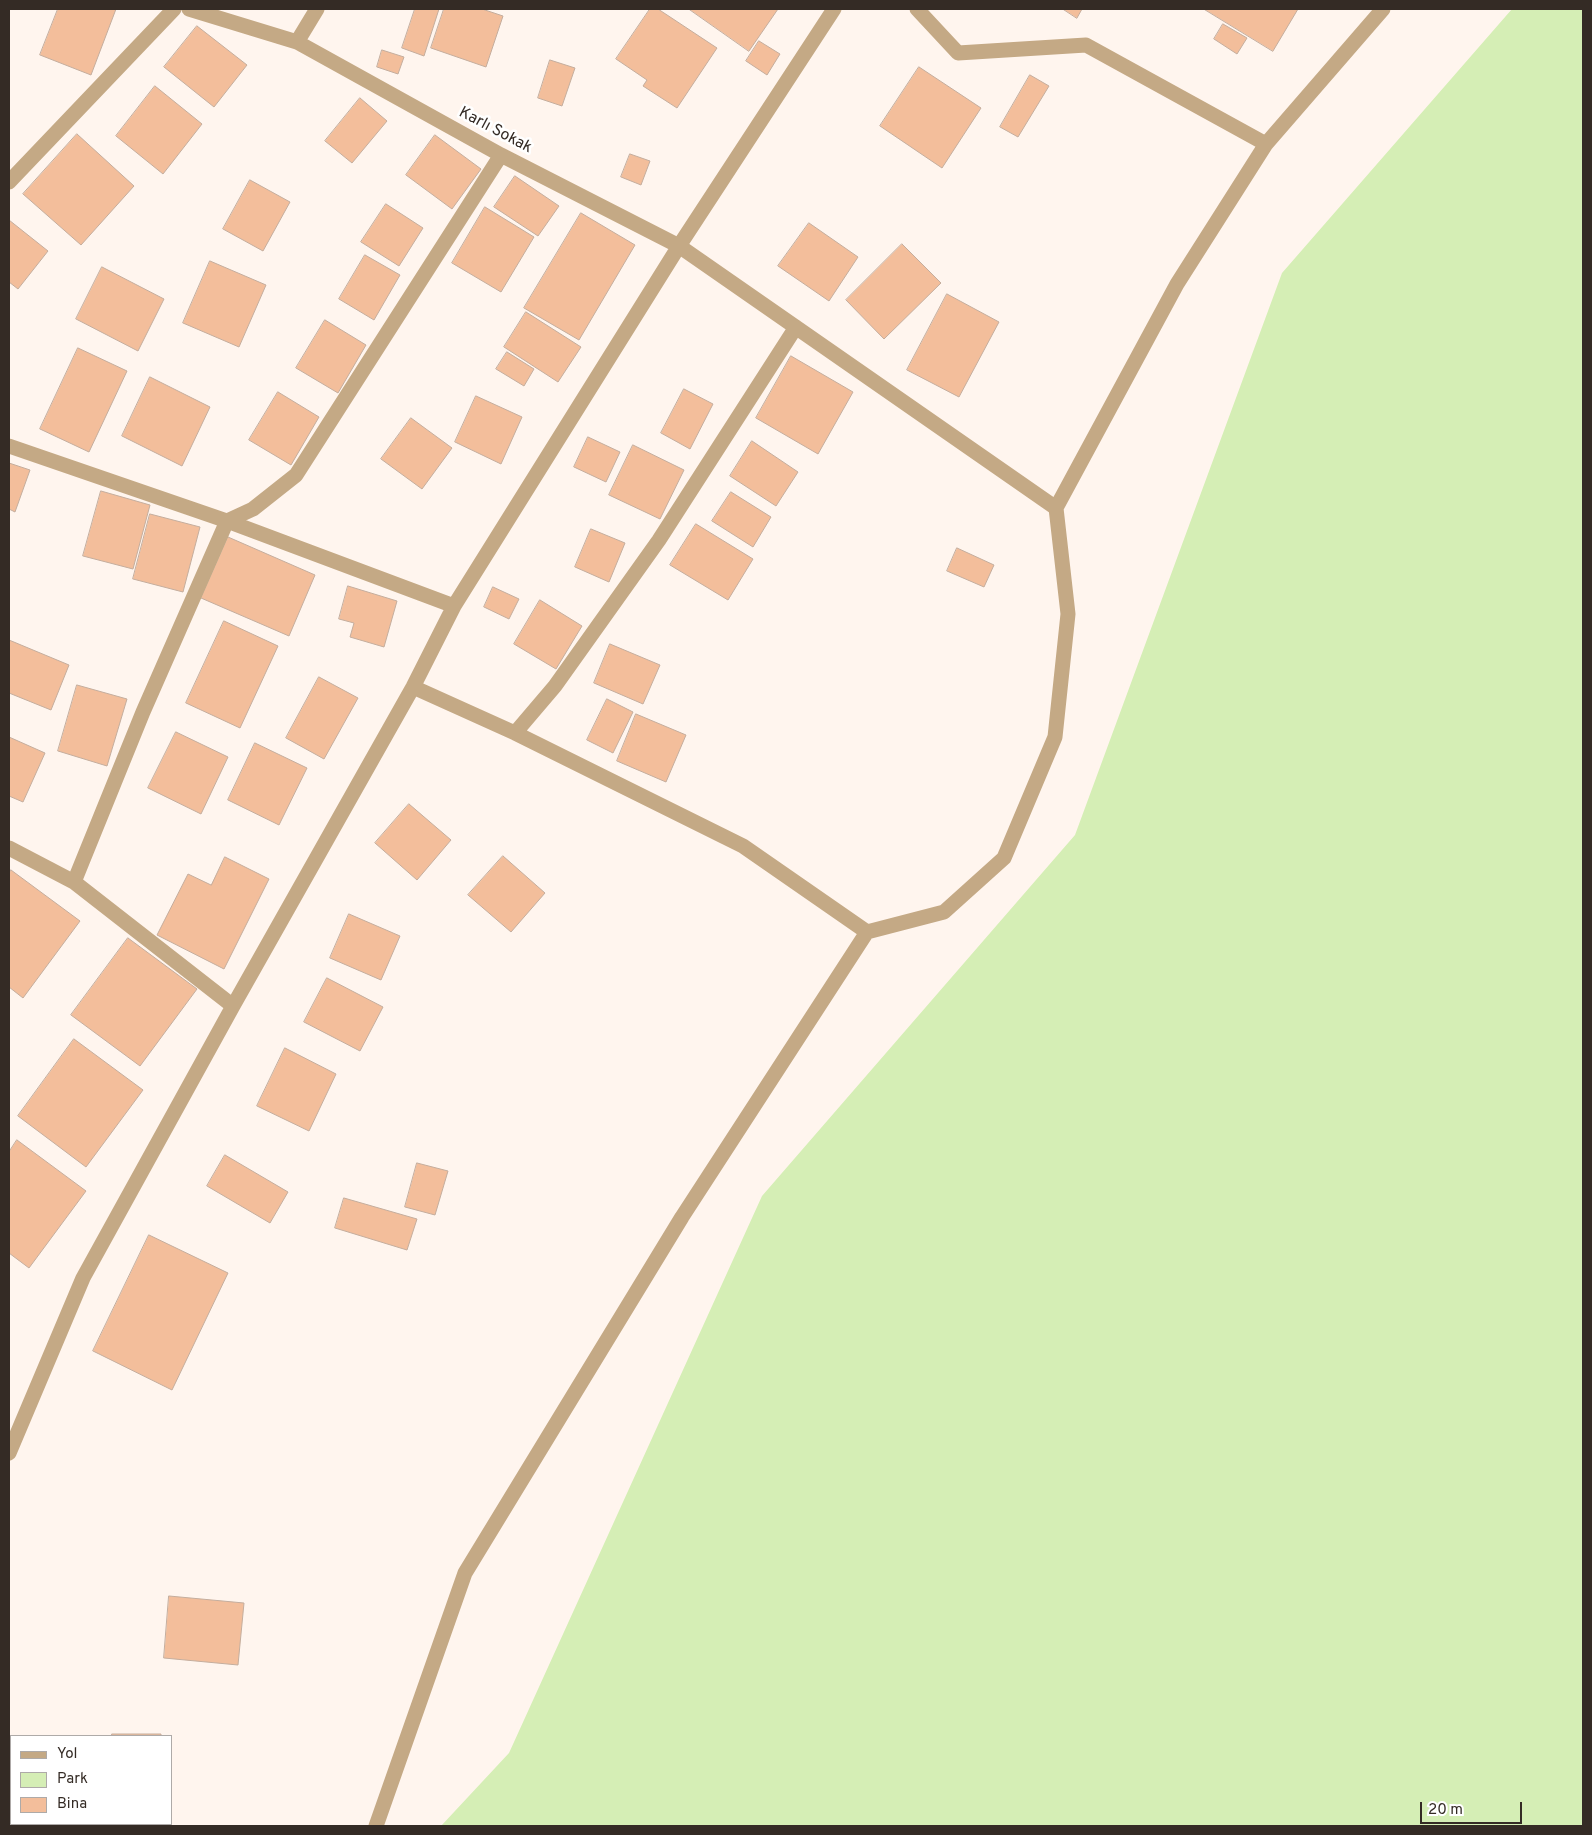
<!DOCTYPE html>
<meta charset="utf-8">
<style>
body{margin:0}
#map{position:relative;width:1592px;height:1835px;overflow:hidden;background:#fff5ee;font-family:Overpass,sans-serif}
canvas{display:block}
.frame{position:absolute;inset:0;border:10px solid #342b25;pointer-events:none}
.legend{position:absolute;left:10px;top:1735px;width:162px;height:90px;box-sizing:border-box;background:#fff;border:1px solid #aeaaa8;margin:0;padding:6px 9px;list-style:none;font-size:15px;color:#342b25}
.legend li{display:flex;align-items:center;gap:10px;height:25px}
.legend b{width:25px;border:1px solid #aeaaa8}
.scale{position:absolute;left:1420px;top:1802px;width:102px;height:22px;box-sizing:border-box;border:2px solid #342b25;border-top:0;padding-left:6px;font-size:15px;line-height:18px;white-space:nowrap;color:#342b25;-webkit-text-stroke:4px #fff;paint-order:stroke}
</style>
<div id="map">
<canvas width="1592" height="1835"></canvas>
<div class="frame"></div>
<ul class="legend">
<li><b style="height:6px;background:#c4a985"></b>Yol</li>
<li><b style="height:14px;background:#d5eeb5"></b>Park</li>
<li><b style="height:14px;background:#f3be9b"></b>Bina</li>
</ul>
<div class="scale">20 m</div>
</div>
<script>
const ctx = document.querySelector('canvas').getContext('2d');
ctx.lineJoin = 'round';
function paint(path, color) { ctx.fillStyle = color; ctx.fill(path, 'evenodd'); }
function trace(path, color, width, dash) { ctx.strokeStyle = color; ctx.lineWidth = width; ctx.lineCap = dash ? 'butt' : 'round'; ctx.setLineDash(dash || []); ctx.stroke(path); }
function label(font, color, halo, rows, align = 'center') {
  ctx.font = font + ' Overpass,sans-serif'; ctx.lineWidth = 5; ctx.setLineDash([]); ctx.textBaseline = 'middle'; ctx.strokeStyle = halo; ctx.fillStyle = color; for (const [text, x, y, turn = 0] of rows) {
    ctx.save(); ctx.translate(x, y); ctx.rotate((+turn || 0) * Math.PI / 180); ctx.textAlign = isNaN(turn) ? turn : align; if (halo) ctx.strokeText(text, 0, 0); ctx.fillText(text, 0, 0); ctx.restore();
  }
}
const green = new Path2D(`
 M1512 9H1583V1826H441L509 1753 762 1196 1075 835 1282 273Z`);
const building = new Path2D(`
 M58 9H116L91 75 40 55Z
 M415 9H439L424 56 402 48Z
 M444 9H482L503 16 486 67 431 48Z
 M650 9H658L717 48 677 108 643 86 647 80 616 59Z
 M689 9H778L749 51Z
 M1063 9H1082L1077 18Z
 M1204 9H1298L1273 51Z
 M1223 24 1247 38 1237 54 1214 39Z
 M197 26 247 65 214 107 164 67Z
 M759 41 780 54 767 75 746 61Z
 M382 50 404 57 398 74 377 67Z
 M550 60 575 68 562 106 538 98Z
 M919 67 981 108 942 168 880 126Z
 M1030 75 1049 86 1018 137 1000 127Z
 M155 86 202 124 163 174 116 136Z
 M360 98 387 121 352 163 325 141Z
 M77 134 134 186 81 245 23 194Z
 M435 135 481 169 452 209 406 175Z
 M630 154 650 161 641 185 621 177Z
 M515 176 559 206 538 236 494 207Z
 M250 180 290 202 263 251 223 229Z
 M386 204 423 228 399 266 361 242Z
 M485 207 534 237 501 292 452 263Z
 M581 213 635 245 579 340 524 308Z
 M9 220 48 251 18 289 9 282Z
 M809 223 858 257 829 301 778 266Z
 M902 244 941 283 884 339 846 300Z
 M365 255 400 275 374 320 339 299Z
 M210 261 266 285 239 347 183 323Z
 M102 267 164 299 138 351 76 319Z
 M947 294 999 322 959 397 907 370Z
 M526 312 581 347 558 382 504 347Z
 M325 320 366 345 338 393 296 368Z
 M78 348 127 371 89 452 40 429Z
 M507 352 534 369 524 386 496 369Z
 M791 356 853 392 818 454 756 418Z
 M150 377 210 407 182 466 122 436Z
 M684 389 713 404 690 449 661 433Z
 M278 392 319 417 291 465 249 440Z
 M476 396 522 417 501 464 455 442Z
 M411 418 452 448 422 489 381 459Z
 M588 437 620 452 606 482 574 467Z
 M752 441 798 472 776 506 730 476Z
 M633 445 684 470 660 519 609 495Z
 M9 463 30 470 15 512 9 509Z
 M101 491 150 505 133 569 83 556Z
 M731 492 771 517 753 547 712 521Z
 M150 514 200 527 183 592 133 579Z
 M696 524 753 559 728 600 670 565Z
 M591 529 625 543 609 582 575 567Z
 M228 537 315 575 289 636 201 598Z
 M957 548 994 565 984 587 947 571Z
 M348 586 397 601 384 647 350 637 354 623 339 619Z
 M493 587 519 599 509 619 484 607Z
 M540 600 582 626 556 669 514 644Z
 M224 621 278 646 240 728 186 703Z
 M9 640 69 665 51 710 9 693Z
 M610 644 660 665 643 704 594 683Z
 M319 677 358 698 324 759 286 738Z
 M77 685 127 699 107 766 58 751Z
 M607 699 633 712 613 753 587 740Z
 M636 714 686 735 666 782 617 761Z
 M176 732 228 757 201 814 148 788Z
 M9 737 45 753 23 802 9 796Z
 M255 743 307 768 279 825 228 800Z
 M409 804 451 840 417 880 375 843Z
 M503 856 545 893 511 932 468 895Z
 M225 857 269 879 224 969 157 935 188 874 211 885Z
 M11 870 80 921 23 998 9 987V874Z
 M349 914 400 936 381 980 330 958Z
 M128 938 197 989 140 1066 71 1015Z
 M327 978 383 1007 360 1051 304 1022Z
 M74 1039 143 1090 86 1167 18 1116Z
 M285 1048 336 1074 309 1131 257 1106Z
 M17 1140 86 1191 29 1268 9 1253V1152Z
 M225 1155 288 1192 270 1223 207 1186Z
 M417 1163 448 1171 435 1215 405 1207Z
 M344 1198 417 1219 407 1250 335 1228Z
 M149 1235 228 1273 172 1390 93 1351Z
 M169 1596 244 1603 238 1665 164 1658Z
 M112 1734H161V1736H112Z`);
const minor = new Path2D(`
 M189 9 297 42 501 155 679 246 1056 508
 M917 9 958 53 1086 45 1266 144
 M297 42 317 9
 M9 182 174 9
 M9 446 227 521 454 606
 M413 687 515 733 743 846 867 932 944 912 1004 858 1055 737 1068 614 1056 508 1177 284 1266 144 1383 9
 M515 733 555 686 659 540 796 327
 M9 848 74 882 233 1006
 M74 882 143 712 227 521 253 509 296 475 501 155
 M9 1453 83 1278 233 1006 413 687 454 606 679 246 834 9
 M9 1813 11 1826
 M376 1826 465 1573 682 1217 867 932`);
const streetNames = [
 ["Karlı Sokak",495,131,28]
];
paint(green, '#d5eeb5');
paint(building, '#f3be9b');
trace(building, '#c4ad9d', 1);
trace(minor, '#c4a985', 15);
label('16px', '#342b25', '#fff', streetNames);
</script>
